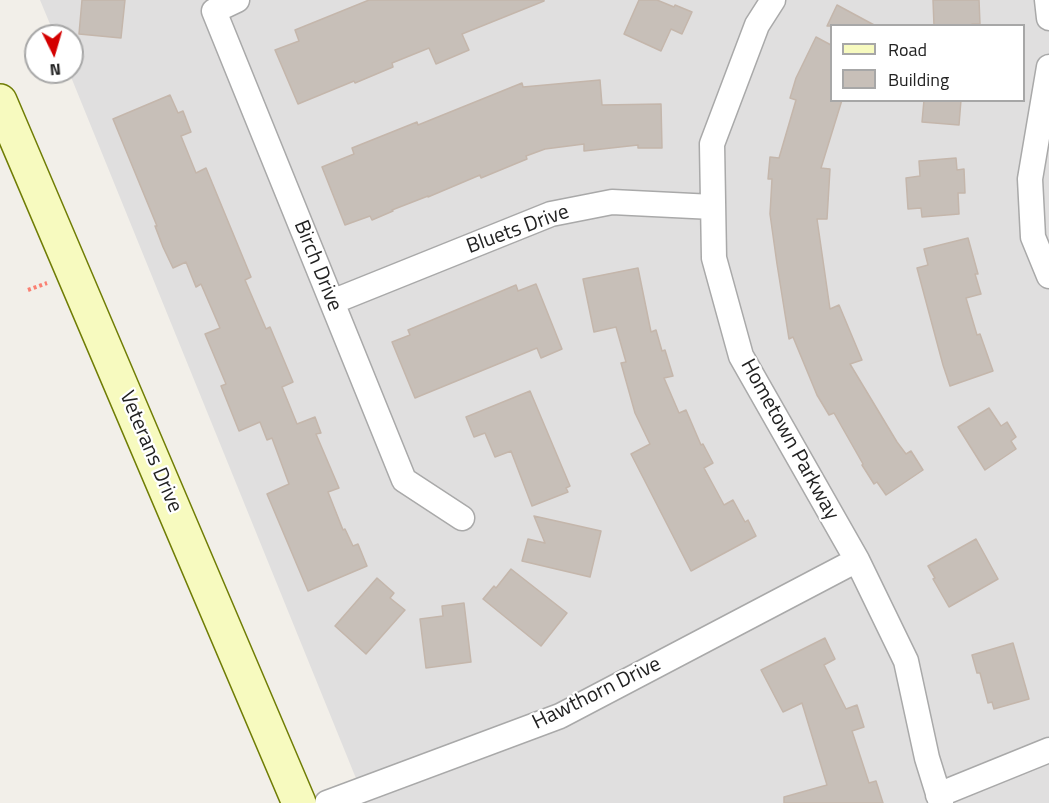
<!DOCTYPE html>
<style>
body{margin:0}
#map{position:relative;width:1049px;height:803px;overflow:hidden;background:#f2efe9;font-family:"Titillium Web",sans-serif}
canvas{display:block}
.legend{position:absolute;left:830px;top:24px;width:195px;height:78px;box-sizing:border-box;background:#fff;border:2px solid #a7a7a7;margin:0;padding:8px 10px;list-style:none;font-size:18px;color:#222}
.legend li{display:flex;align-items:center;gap:12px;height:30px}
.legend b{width:30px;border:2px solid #a7a7a7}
.north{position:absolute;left:24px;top:24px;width:60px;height:60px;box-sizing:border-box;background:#fff;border:2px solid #a7a7a7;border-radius:50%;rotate:175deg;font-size:16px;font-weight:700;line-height:24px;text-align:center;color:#222}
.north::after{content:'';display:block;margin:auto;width:21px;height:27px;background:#d40000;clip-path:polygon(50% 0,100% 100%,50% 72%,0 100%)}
</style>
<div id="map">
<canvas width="1049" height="803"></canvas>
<ul class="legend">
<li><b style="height:8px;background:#f7fabf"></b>Road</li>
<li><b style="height:16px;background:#c7bfb8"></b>Building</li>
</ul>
<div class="north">N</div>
</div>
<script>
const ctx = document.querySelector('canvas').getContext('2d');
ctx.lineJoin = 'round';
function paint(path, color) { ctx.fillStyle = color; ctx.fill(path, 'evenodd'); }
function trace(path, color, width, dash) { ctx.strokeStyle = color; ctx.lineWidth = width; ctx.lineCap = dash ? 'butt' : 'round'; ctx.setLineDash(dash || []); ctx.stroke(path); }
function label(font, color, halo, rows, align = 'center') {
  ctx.font = font + ' "Titillium Web",sans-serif'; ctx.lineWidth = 4.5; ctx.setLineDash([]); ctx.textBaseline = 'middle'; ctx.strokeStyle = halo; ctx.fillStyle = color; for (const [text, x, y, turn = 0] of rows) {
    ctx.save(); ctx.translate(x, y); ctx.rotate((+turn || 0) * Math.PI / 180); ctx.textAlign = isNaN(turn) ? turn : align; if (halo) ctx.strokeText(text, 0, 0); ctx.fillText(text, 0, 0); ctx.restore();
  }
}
const residential = new Path2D(`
 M40 0H1049V803H366L69 72H72V36H55ZM832 26H1024V100H832Z`);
const building = new Path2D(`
 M82 0H125L121 38 79 34Z
 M369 0H544V1L462 34 469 50 436 64 429 48 392 63 393 67 355 83 354 81 298 104 275 50 299 41 295 30Z
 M639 0H657L674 7 675 5 692 12 682 34 671 29 661 51 624 34Z
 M933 0H979L980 24H972V26H934Z
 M837 5 876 26H827Z
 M816 37 831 45V100H842L821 168 830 169 827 219H817L830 309 839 305 862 360 850 364 897 442 906 454 911 451 923 470 886 495 877 482 874 484 862 465 863 464 834 413 829 415 817 395 793 337 789 339 777 264 770 214 772 179H768L770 157 779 158 796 100 790 98 796 78Z
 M600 80 602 105 661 104 662 148H638V145L584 151V144L545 149 526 156 527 159 481 178 480 175 428 197V196L392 210 393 211 372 220 370 216 345 225 322 167 354 154 352 148 417 122 418 125 522 83 523 87Z
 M170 95 178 113 183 111 191 132 181 136 196 173 206 168 251 277 245 280 266 329 270 327 293 382 282 387 297 424 315 417 321 433 316 434 339 488 328 492 343 530 345 529 353 546 358 544 367 566 308 591 267 494 289 484 272 438 267 440 260 422 239 431 221 386 226 384 205 334 220 328 201 284 196 287 186 262 173 268 163 247 155 226H157L113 119Z
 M924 100H961L959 125 922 122Z
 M956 158 957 170 964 169 965 193H958L959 214 922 217 921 208 908 209 906 178 920 176 919 161Z
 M968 238 978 274H975L981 294 966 298 977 335 980 334 993 371 950 386 943 365 917 268 928 265 924 249Z
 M638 268 651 332 656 330 662 351 665 350 673 376 664 378 679 413 686 410 701 445 703 444 713 463 704 468 724 505 733 500 745 522 748 520 756 536 691 571 631 454 650 444 635 413 621 363 626 362 616 327 594 332 583 279Z
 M536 284 562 349 541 358 537 348 415 398 392 342 410 335 408 330 497 293 516 285 518 291Z
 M530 391 570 486 566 488 568 492 532 506 511 451 495 457 485 433 474 437 466 417Z
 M989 408 1001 426 1007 422 1016 437 1011 441 1016 449 985 470 958 427Z
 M534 516 601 531 590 577 522 561 528 539 545 543Z
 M976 539 998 579 949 607 933 579 935 578 928 566Z
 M511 569 567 613 541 646 483 599 494 586 496 588Z
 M377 578 394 593 390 598 405 610 366 654 335 626Z
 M464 603 471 662 426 668 420 619 443 616 442 606Z
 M825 638 835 659 824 665 846 709 857 705 864 727 852 731 869 783 876 781 883 803H784V797L827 785 802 703 783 712 761 670Z
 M1013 643 1029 699 994 709 992 702 988 703 980 673H977L972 655Z`);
const path = new Path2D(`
 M28 290 47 283`);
const street = new Path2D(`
 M237 0 214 11 404 480 462 518
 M773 0 757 25 712 144 714 258 741 356 857 560 906 661 927 758 941 803
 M1047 0 1049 18
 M1049 67 1030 179 1033 237 1049 276
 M332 302 551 214 612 202 713 207
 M938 795 1049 750
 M327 803 560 716 857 560`);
const secondary = new Path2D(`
 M0 101 299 803`);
const streetNames = [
 ["Bluets Drive",518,230,-20],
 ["Birch Drive",317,266,68],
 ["Hometown Parkway",789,440,61],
 ["Veterans Drive",150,452,67],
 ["Hawthorn Drive",597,694,-26]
];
paint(residential, '#e0dfdf');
paint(building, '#c7bfb8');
trace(building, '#c4b6ab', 1.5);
trace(street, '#a9a9a9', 27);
trace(secondary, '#707d05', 36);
trace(path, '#fa8072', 4, [3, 3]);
trace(street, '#fff', 24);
trace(secondary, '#f7fabf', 33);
label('21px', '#222', '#fff', streetNames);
</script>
